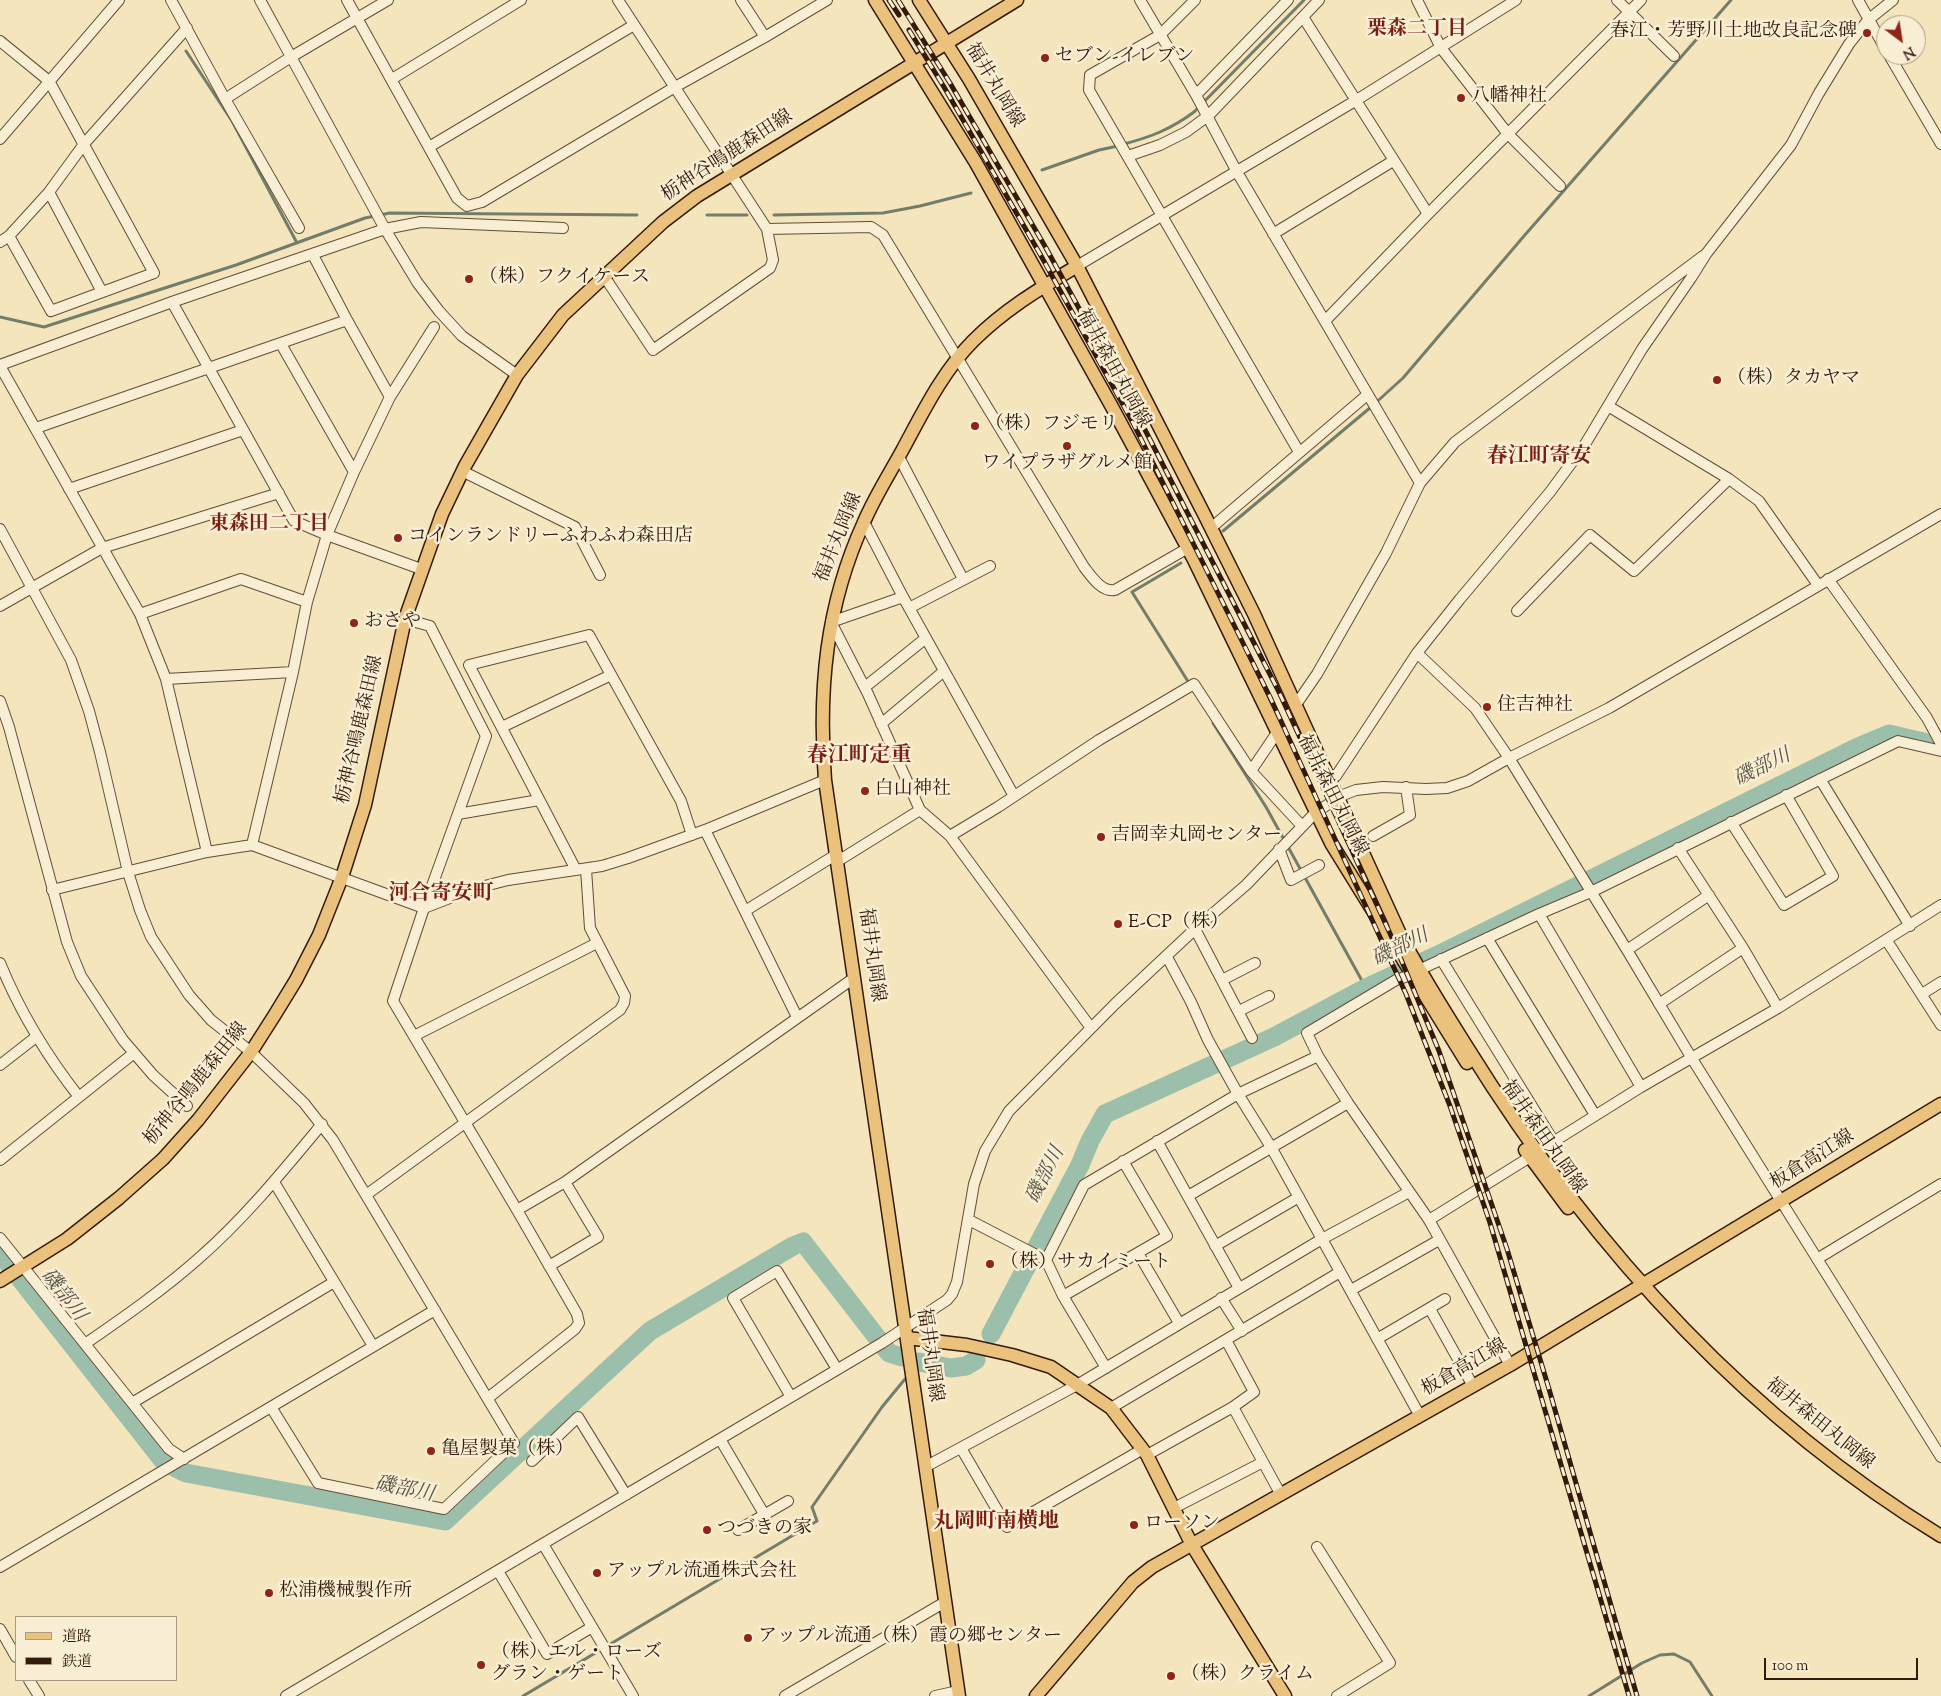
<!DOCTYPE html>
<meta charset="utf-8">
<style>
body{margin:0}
#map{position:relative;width:1941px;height:1696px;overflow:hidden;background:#f4e5bd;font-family:"Sorts Mill Goudy","Noto Serif JP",serif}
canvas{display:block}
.legend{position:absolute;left:15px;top:1616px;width:162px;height:65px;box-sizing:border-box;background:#f8eed4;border:1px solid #aa9984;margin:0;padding:6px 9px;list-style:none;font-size:15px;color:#341a0c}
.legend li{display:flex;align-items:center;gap:10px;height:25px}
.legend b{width:25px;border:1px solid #aa9984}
.north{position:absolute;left:1876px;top:15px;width:50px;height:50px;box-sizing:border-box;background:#f8eed4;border:1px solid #aa9984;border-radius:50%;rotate:149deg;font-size:14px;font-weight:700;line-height:20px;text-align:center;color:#341a0c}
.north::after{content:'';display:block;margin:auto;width:18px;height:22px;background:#8f2418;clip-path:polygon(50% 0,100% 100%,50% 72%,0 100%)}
.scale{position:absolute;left:1764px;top:1658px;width:154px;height:22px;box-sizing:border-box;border:2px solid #341a0c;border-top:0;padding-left:6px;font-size:15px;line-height:18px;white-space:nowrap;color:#341a0c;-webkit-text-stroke:4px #f8eed4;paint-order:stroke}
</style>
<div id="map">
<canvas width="1941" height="1696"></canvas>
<ul class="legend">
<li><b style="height:6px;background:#eac27e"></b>道路</li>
<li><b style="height:6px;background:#341a0c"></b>鉄道</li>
</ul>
<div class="north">N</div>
<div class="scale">100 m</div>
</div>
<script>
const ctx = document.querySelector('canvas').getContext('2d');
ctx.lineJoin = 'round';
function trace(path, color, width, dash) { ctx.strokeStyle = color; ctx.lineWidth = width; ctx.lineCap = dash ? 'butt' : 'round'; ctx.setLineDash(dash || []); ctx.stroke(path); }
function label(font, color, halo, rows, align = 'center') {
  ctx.font = font + ' "Sorts Mill Goudy","Noto Serif JP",serif'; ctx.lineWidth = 5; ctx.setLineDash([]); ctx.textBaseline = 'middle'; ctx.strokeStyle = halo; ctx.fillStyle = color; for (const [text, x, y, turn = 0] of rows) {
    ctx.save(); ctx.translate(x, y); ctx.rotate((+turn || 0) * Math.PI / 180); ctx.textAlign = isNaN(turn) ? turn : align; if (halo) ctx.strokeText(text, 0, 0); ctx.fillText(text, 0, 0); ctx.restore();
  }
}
const stream = new Path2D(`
 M186 51 232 121 297 243
 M1124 144C1151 137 1171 129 1194 112L1304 0
 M1042 170 1099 150 1118 146
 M707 215H747
 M774 215 883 213 920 206 971 193
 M0 317 44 327 236 265 365 218 390 213 637 215
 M1223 531 1371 407 1403 378 1524 236 1731 0
 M1181 563 1132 592 1189 683
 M1213 723 1266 807 1366 988
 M523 1696 817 1521 812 1507 882 1407 905 1379
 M1589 1696 1642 1663 1660 1655 1674 1654 1690 1662 1712 1696`);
const river = new Path2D(`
 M0 1253 164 1462 186 1473 445 1521 650 1331 793 1246 803 1242 889 1353 902 1357
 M991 1334 1080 1165 1090 1141 1105 1114 1274 1037 1366 988 1436 956 1858 747 1889 734 1932 744 1941 741
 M919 1362 951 1368 966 1366 976 1360`);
const minor = new Path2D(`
 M171 0 225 99 299 228
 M260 0 385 229 417 282 439 311 462 336 517 375
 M347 0 457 198 467 206 482 202 675 87 765 37 827 0
 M741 0 765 37
 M1140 0 1196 95 1237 172 1420 483
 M1195 0 1160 35 1090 75 1089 90 1299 452
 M1417 0 1441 48 1508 134 1560 186
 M1617 0 1674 56
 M1858 0 1886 50
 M1303 17 1428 214
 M0 41 49 81 154 273 51 311 9 236
 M1889 55 1941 144
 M392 79 521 0
 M1196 95 1288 0
 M225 99 291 57 388 0
 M0 139 119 0
 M429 147 634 25
 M1128 156 1160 145 1186 132 1208 116 1319 0
 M49 192 102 292
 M767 229 871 227 883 235 1084 567C1091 576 1102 593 1115 590L1188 548
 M1273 234 1393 161
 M0 242 9 236 49 192 84 144 187 28
 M313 255 347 320
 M1077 266 1355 101 1516 0
 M604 276 653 350 770 268 773 260 767 229 618 0
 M172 302 294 521 327 535 421 569
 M1325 321 1428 214 1641 0
 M281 344 354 472
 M0 365 172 302 385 229 421 222 563 228
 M0 366 140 614 166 679 207 852
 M390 397 434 327
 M1608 406 1729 479 1759 501 1818 585
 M36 428 347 320 390 397 354 472 327 535 307 602 293 672 252 845
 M899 457 963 579
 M462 471 575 527 600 575
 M69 489 243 430
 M864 522 903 597
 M1211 528 1367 395
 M0 529 71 660 89 711 100 752 128 872 140 910 151 937 189 995 211 1020 251 1052 304 1103 333 1140 514 1443 444 1509 318 1483 271 1407
 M1828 579 1927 718 1941 744
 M0 606 102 548 279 493
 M909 608 990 566
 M1517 611 1590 535 1634 571 1729 479
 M140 614 241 579 307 602
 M405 619 430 626 486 736 424 908 393 1001 517 1210 577 1314 579 1323 575 1329 488 1398
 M1417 653 1475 708 1509 758 1627 950 1691 1057 1941 1457
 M166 679 293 672
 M865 687 926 638
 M0 701 9 727 67 942 81 976 123 1040 153 1075 187 1106
 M1295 706 1317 674 1386 553 1420 483 1455 442 1703 256
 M881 724 944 671
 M502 727 611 675
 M1251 771 1278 731
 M1820 779 1910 926
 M1329 780 1336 776 1417 653 1460 599 1550 492 1584 446 1642 349 1691 278 1706 254 1791 145 1819 93 1849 44 1868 20 1893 0
 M920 810 868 694 831 622 903 597 1014 796
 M458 814 539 800
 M1731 822 1784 905 1833 876 1786 795
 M705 830 797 1017
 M950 836 998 807 1099 740 1194 684 1251 771 1302 826
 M1373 836 1410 815 1406 787
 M1678 848 1743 948 1778 1008
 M1279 849 1291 880 1319 865
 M838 861 920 810 950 836 1091 1028
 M576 870 469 665 589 635 681 801 692 835
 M52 890 207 852 252 845 424 908 473 889 508 880 602 866 628 858 705 830 825 780
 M745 911 837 854
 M1539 914 1641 1087
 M1195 929 1252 1038
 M1487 938 1595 1115
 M1887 941 1941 1025
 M1627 950 1709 895
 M1167 957 1191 1002 1208 1040 1238 1094 1271 1147 1420 1416
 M1441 959 1554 1142
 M0 963C20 1012 46 1055 79 1097
 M1419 970 1539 914 1591 892 1898 741 1941 751
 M1411 975 1396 980 1307 1033 1318 1056 1348 1103 1429 1220 1510 1365
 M1222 980 1255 963
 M1922 994 1941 982
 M1659 1004 1743 948
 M1239 1011 1269 996
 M414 1036 597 943
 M0 1065 36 1037
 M1157 1141 1239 1288
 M1537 1152 1641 1087 1778 1008 1941 905
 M0 1160 134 1053
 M274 1182 373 1346
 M366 1195 620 1010 624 1003 625 996 590 928 586 869
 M1188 1196 1348 1103
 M517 1210 565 1182 854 978
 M969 1220 1046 1260 1063 1296 1106 1368
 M1429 1220 1530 1157
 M0 1238 169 1449 184 1459
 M1215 1246 1299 1197
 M1138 1253 1179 1323
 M1817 1259 1941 1184
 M1046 1260 1084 1185 1238 1094 1318 1056
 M549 1266 598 1237 565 1182
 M1351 1290 1439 1240
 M1063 1296 1167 1236 1123 1161
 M1221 1298 1242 1331
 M1430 1309 1473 1386
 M1377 1339 1445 1299
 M85 1344C124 1317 163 1290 198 1259 244 1219 283 1171 322 1124
 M791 1397 733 1298 777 1271 837 1369
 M132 1403 334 1282
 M1233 1407 1281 1495
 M1111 1408 1340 1272
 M720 1439 764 1514
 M961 1448 1007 1527 1143 1449
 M1147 1455 1233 1407 1254 1392 1226 1340
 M532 1461 578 1417 626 1495
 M925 1467 1077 1385 1322 1239 1409 1192
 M1174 1508 1263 1462
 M738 1530 788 1501
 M543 1544 633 1696
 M1317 1547 1390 1663 1337 1696
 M0 1567 435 1310
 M498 1571 547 1654 592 1627
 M0 1629 16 1657
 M29 1680 39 1696
 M286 1696 882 1343 947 1300 952 1294 957 1282 974 1184 985 1151 1009 1111 1115 1004 1195 929 1246 885 1316 812 1343 795 1356 790 1383 787 1426 789 1447 788 1468 781 1509 758 1609 708 1941 514
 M785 1696 945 1602
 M935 1696 958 1691`);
const major = new Path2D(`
 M875 0 976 163 1112 407 1194 560 1331 843 1467 1063
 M919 0 969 79 1077 266 1205 516 1254 614 1400 934C1420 973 1444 1010 1467 1047 1588 1242 1744 1416 1941 1536
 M1525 1150 1568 1208
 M0 1281 67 1239 119 1198 163 1159 198 1120 251 1052 274 1016 296 980 319 935 342 877 365 805 405 619 442 514 465 466 517 375 563 315 663 222 697 196 1017 0
 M907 1338 967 1345 1012 1355 1051 1367 1111 1408 1147 1455 1192 1545 1285 1696
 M959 1696 825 780C818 689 826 605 864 522 875 496 890 473 903 449 923 412 943 371 973 341 1004 310 1039 289 1077 266
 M1036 1696 1133 1582 1152 1567 1510 1365 1941 1104`);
const rail = new Path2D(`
 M889 0 899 15
 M898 0 950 83 1046 248 1139 418 1279 692 1393 940 1439 1051 1507 1249 1549 1389 1637 1696
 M909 30 944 87 1040 254 1133 423 1270 697 1406 994 1450 1106 1490 1223 1629 1696`);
const markers = [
 [1867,33,5,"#8f2418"],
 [1045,58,5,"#8f2418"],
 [1461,98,5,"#8f2418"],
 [469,279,5,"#8f2418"],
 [1717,380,5,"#8f2418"],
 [975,426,5,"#8f2418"],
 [1067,446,5,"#8f2418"],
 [398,538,5,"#8f2418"],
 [354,623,5,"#8f2418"],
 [1487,707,5,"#8f2418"],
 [865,791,5,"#8f2418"],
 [1101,837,5,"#8f2418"],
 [1118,924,5,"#8f2418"],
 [990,1264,5,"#8f2418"],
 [431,1451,5,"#8f2418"],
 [1134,1525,5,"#8f2418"],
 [707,1530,5,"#8f2418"],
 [597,1573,5,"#8f2418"],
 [269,1593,5,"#8f2418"],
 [748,1638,5,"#8f2418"],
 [481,1665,5,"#8f2418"],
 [1171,1676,5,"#8f2418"]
];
const poiNames = [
 ["春江・芳野川土地改良記念碑",1857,33,"right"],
 ["セブン-イレブン",1055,58],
 ["八幡神社",1471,98],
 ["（株）フクイケース",479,279],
 ["（株）タカヤマ",1727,380],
 ["（株）フジモリ",985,426],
 ["ワイプラザグルメ館",1067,465,"center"],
 ["コインランドリーふわふわ森田店",408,538],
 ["おさや",364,623],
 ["住吉神社",1497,707],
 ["白山神社",875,791],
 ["吉岡幸丸岡センター",1111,837],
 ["E-CP（株）",1128,924],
 ["（株）サカイミート",1000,1264],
 ["亀屋製菓（株）",441,1451],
 ["ローソン",1144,1525],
 ["つづきの家",717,1530],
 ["アップル流通株式会社",607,1573],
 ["松浦機械製作所",279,1593],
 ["アップル流通（株）霞の郷センター",758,1638],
 ["（株）エル・ローズ",491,1654],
 ["グラン・ゲート",491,1676],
 ["（株）クライム",1181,1676]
];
const streetNames = [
 ["福井丸岡線",993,86,59],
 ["栃神谷鳴鹿森田線",728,157,-33],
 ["福井森田丸岡線",1112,369,61],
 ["福井丸岡線",840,538,-68],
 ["栃神谷鳴鹿森田線",361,730,-77],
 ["福井森田丸岡線",1331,796,63],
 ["福井丸岡線",870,955,82],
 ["栃神谷鳴鹿森田線",197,1085,-51],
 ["福井森田丸岡線",1542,1138,55],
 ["板倉高江線",1813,1161,-32],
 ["福井丸岡線",928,1355,82],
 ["板倉高江線",1465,1369,-30],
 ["福井森田丸岡線",1819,1425,39]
];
const neighbourhoodNames = [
 ["栗森二丁目",1417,31],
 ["東森田二丁目",269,526]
];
const waterNames = [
 ["磯部川",1763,769,-26],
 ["磯部川",1401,949,-26],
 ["磯部川",1047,1176,-63],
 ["磯部川",62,1296,52],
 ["磯部川",404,1491,11]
];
const quarterNames = [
 ["春江町寄安",1539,458],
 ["春江町定重",859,757],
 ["河合寄安町",441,895],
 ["丸岡町南横地",996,1523]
];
trace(stream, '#727d6c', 3);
trace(river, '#9cbfac', 19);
trace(minor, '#644d38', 12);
trace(major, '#341a0c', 15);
trace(minor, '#f8eed4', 10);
trace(major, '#eac27e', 12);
trace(rail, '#341a0c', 5);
trace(rail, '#f8eed4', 3, [9]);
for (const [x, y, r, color] of markers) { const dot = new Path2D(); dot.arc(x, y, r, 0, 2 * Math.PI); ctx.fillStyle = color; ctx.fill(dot); trace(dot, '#f8eed4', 2); }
label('19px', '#341a0c', '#f8eed4', poiNames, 'left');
label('19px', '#341a0c', '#f8eed4', streetNames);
label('bold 20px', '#7a1f14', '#f8eed4', neighbourhoodNames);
label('italic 20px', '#585444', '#f8eed4', waterNames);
label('bold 21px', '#7a1f14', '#f8eed4', quarterNames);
</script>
